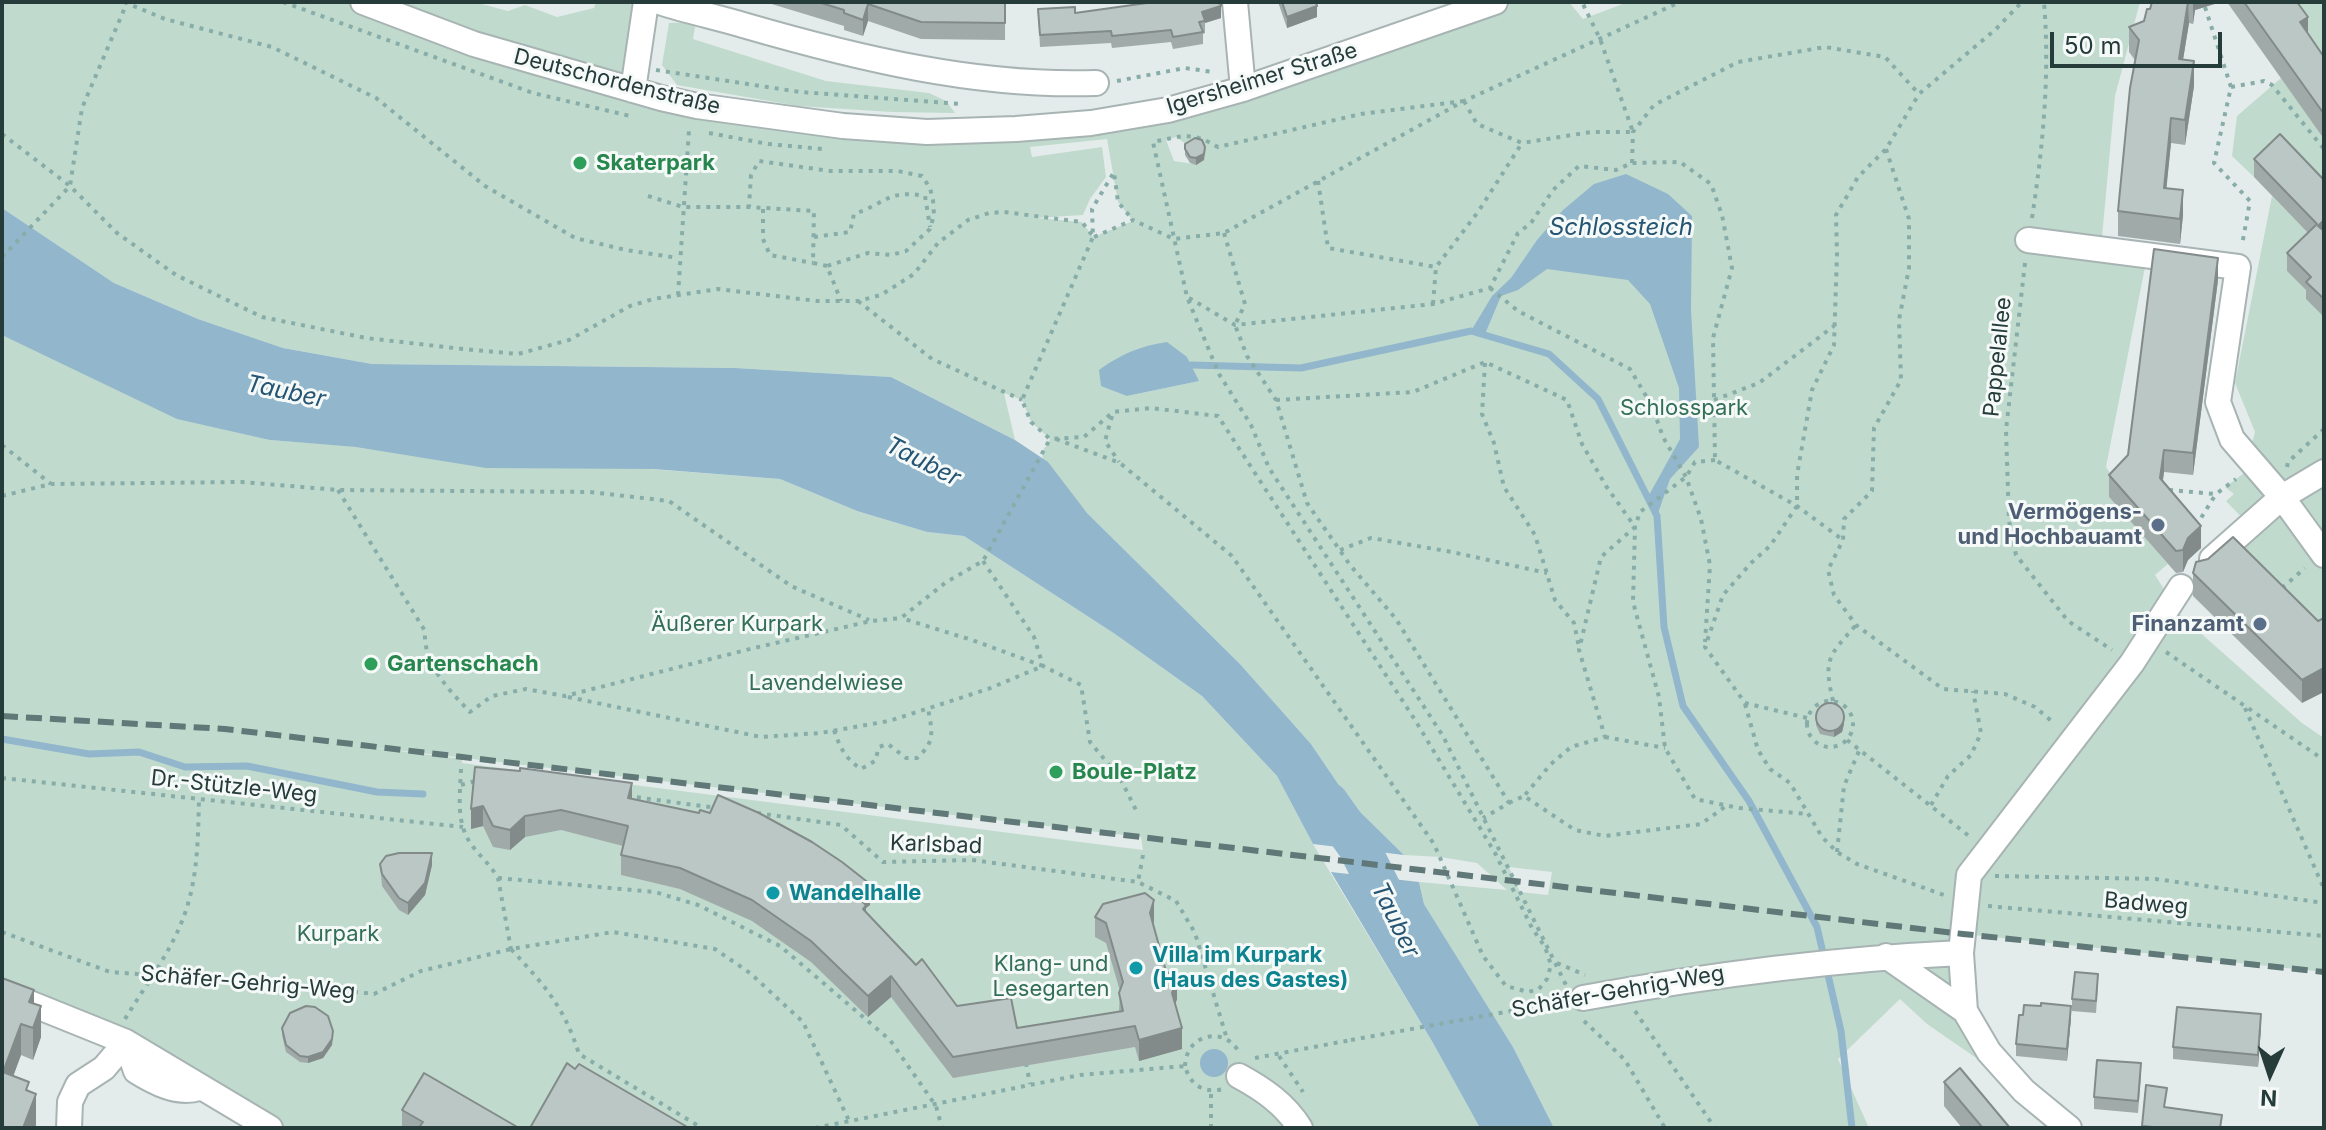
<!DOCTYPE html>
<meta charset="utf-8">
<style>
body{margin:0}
#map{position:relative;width:2326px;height:1130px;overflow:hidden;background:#e4eceb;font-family:Inter,sans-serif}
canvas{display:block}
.frame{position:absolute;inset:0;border:4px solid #253c3b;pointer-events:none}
.north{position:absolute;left:2230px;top:1034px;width:80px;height:80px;-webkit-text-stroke:6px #f5f9f8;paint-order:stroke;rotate:183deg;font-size:22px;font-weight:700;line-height:32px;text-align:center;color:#253c3b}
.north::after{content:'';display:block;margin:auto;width:28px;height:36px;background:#253c3b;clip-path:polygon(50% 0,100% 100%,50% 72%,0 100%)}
.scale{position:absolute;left:2050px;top:32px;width:172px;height:36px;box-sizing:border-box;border:4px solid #253c3b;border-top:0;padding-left:10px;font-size:24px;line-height:28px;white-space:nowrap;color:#253c3b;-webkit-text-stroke:6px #f5f9f8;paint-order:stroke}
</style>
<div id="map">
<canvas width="2326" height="1130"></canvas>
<div class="frame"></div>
<div class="north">N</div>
<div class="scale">50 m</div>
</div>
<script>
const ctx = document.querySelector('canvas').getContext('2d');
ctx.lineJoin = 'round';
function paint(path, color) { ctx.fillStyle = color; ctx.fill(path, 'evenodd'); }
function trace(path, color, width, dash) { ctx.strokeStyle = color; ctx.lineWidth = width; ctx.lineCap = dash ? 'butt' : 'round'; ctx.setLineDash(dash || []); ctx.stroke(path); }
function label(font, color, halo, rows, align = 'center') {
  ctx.font = font + ' Inter,sans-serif'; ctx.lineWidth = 6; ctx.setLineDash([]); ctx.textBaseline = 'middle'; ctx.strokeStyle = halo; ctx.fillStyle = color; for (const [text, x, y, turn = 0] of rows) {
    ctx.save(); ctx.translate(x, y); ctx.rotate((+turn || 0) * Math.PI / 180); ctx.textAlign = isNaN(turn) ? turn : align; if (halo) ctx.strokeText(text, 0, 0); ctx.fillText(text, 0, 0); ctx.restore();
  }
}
const green = new Path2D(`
 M2 2H474L508 11 525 5 557 17 594 8 596 2H646L633 89 843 126 1091 123 1495 2H1569L1583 19 1628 2H2140L2115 96 2101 248 2145 267 2106 467 2119 486 2109 497 2168 564 2155 575 2171 600 2169 605 2302 723 2324 738V972L1964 934 1965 1011 2024 1091 1927 1024 1900 999 1838 1059 1869 1128H1554L1513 1047 1424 904 1419 882 1507 890 1477 863 1440 857 1404 855 1351 803 1311 744 1240 664 1087 513 1043 459 1042 452 1050 439 1031 422 1022 400 1004 393 1015 440 891 377 735 368 372 364 283 348 198 319 114 283 2 208ZM1176 137 1189 146 1204 149 1203 161 1194 164 1174 161 1166 140ZM1107 139 1118 202 1133 221 1093 237 1082 222 1036 218 1083 215 1090 199 1106 177 1102 147 1032 157 1030 147ZM1187 357 1198 381 1127 396ZM1509 867 1552 872 1548 895 1520 892Z
 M2280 2H2324V84Z
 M696 22 693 39 826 81 929 93 946 101 955 113 892 112 798 106 677 85 662 65 669 23Z
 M2281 78 2324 137V198L2254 177 2232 156 2237 116Z
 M2272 196 2317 242 2311 295 2324 315V650L2226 554 2250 526 2226 501 2234 494 2225 487 2254 466 2248 458 2255 432 2235 383Z
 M2 335 270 440 780 479 857 511 927 532 964 536 1115 634 1202 696 1277 776 1313 844 1433 1043 1480 1128H270L2 992ZM344 744 1141 837 1143 850 462 763V759Z`);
const water = new Path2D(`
 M1626 174 1668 194 1692 216 1691 310 1699 447 1670 479 1657 516 1648 497 1680 439 1679 388 1650 304 1628 280 1547 269 1518 290 1501 296 1485 334 1471 331 1492 296 1511 278 1537 240 1563 210 1594 184Z
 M2 208 114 283 198 319 283 348 372 364 735 368 891 377 1015 440 1048 462 1087 513 1240 664 1311 744 1351 803 1404 855 1313 844 1277 776 1202 696 1115 634 964 536 927 532 857 511 780 479 653 469 486 468 356 447 270 440 177 419 2 335Z
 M1167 342 1187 357 1199 381 1127 396 1101 386 1099 370C1121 354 1140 346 1167 342Z
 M1331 872 1419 882 1424 904 1513 1047 1554 1128H1480L1433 1043Z
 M1200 1063a14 14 0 1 1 28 0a14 14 0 1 1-28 0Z`);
const stream = new Path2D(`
 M1191 365 1301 368 1471 331 1549 354 1598 399 1657 516 1664 627 1683 706 1749 801 1817 927 1841 1031 1852 1128
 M2 739 89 754 139 752 185 767 247 766 377 792 423 794`);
const river = new Path2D(`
 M1328 803 1359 847 1400 929`);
const path = new Path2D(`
 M124 2 165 19 272 47 376 98 485 186 575 238 626 250 678 258
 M283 2 533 93 630 116
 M2205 7 2231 87 2214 163 2250 201 2242 245
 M656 70 800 92 960 104
 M1117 81 1185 68 1213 72
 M2231 87 2264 81 2272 85 2324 149
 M1464 101 1361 114 1218 147C1191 131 1182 136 1153 142L1187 297 1219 374 1251 425 1269 468 1443 736 1566 985
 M1464 101 1477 124 1522 143 1591 132H1633L1600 39 1582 2
 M709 133 768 144 823 149
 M2 134 70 186 117 233 176 275 262 317 366 338 463 349 518 354 569 340 630 306 653 299 718 289 817 301H858L881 295 914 274 938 243 968 220 989 213 1004 212 1082 222 1092 235
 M1886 149 1909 219V268L1899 320 1901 380 1874 428 1872 491 1844 519 1843 540 1828 570 1834 595 1856 625 1943 689 2005 694 2035 707 2055 724
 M1632 163 1633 132 1654 105 1738 62 1825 47 1885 57 1919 94 1996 29 2022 2
 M1318 181 1328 248 1436 267
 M648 196 683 207H749
 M763 209V239L770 255 813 263
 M2032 218C2043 146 2050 75 2044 2
 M1224 233 1245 304 1235 325 1247 356 1276 400 1307 503 1350 565 1396 619 1509 803 1483 818
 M814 237 850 232 854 214C885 204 888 189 925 196L930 227
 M1094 237 1133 220 1174 239 1224 233 1464 101 1680 2
 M2 257 70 186 82 108 126 5
 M2025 263 2006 430 2009 521 2016 555 2068 621 2112 650
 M827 266 813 263 814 211 749 207 751 175 759 161 830 171H898L922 176 930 188 933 200 934 215 930 229 906 251 891 255 868 253 827 266 841 301
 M1490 288 1518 311 1630 369 1652 406 1663 437 1686 477 1701 519 1710 565 1705 642
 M678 295 689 130
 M1189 298 1235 325 1433 304 1490 288 1518 233 1531 223 1553 190 1579 166 1616 170 1632 163 1680 162 1711 184 1722 215 1732 268 1713 338 1715 460 1797 506 1843 540
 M858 301 932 359 1022 400
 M1433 304 1436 267 1478 212 1522 143
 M1485 363 1482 414 1494 443 1504 487 1535 535 1555 600 1574 623 1579 647
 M1276 400 1413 392 1485 362 1567 400 1582 444 1606 486 1635 527 1601 557 1579 650 1605 737 1571 747 1551 764 1524 796
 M1714 400 1759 383 1834 326
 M1112 416 1105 441 1119 462
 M1056 439 1120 463 1232 556 1434 844 1483 956 1506 986 1528 992 1539 989 1547 979 1551 965 1545 947 1532 928 1495 853 1415 720 1218 416 1151 408 1113 412 1084 437 1050 439 1031 422 1022 400 1093 237 1092 209 1114 172 1118 202 1133 220
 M2 445 51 484
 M1715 460 1695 462 1686 477 1640 512 1635 527 1633 602 1659 697 1665 748 1695 799 1739 808 1808 814
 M2287 467 2288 462 2324 429
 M338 490 425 631C423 664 448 689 470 712L492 696 526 689 565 696 754 648 871 621 901 618 945 583 983 561 1050 439
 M2169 490 2216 494 2236 479
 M2 496 51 484 242 482 338 490 590 492 669 501 791 586 869 620
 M2196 526 2216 494
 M1340 550 1371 538 1452 552 1547 573
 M983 561 1034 637 1043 666 1081 685 1090 742 1120 778 1138 814
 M2282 588 2305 568
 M2166 652 2324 760
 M568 697 761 737 820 733 889 721 988 689 1043 666 972 640 901 618
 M1807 724a23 23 0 1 1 46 0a23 23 0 1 1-46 0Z
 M1833 701C1823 658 1829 656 1856 625
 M1745 704 1758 750 1770 769 1790 783 1822 837 1837 852 1857 864 1944 895
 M2245 708 2324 889
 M1807 718 1745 703 1705 647 1723 595 1751 563 1770 546 1797 506V475L1812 390 1834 345 1837 254 1836 215 1858 177 1886 149 1919 94
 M834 730C840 748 845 758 861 769L875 761 879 747 888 744 906 758H917C936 741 932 732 928 708
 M1605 737 1665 748
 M1847 740 1969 836
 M461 769C460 797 455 825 474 848 482 858 491 866 498 878L511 949
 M2 778 463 827
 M461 785 475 781
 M627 796 717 808
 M1509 803 1524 796 1575 830 1605 836 1701 824 1726 806
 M1931 805 1948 776 1971 755 1981 733 1973 691
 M757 813 841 825 883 862 972 860 1138 882
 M1837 852 1844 786 1859 751
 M1143 855 1138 882 1176 901 1195 933 1227 1039
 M1995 876 2156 879 2324 903
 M498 878 655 892 698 905 780 946 890 1040 936 1106 942 1128
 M1988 906 2324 936
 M2 932 110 972 312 987 374 994 421 971 511 949 613 932 715 949 750 973 803 1022 850 1123
 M511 949C544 985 564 1006 579 1054L702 1128
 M1557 963 1585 975
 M1635 1011 1715 1128
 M125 1019C145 986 171 952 184 916 198 878 198 838 199 799
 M1584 1021 1625 1060 1665 1128
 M1279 1056 1303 1092
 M1255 1058 1351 1040
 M1026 1063 1030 1084
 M1185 1066C1186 1033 1226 1025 1240 1054
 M815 1128 1080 1075 1185 1066C1190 1085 1204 1094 1223 1089
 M1211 1128V1091`);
const minor = new Path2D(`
 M363 2 474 44 661 98 697 106 843 126 927 132 1016 129 1091 123 1168 110 1243 89 1495 2
 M660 2C687 11 716 17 743 25 857 58 976 87 1096 83
 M1235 2 1243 89
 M633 90 646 2
 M2028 240 2238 267 2218 402 2232 439 2282 497 2324 555
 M2212 559 2282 497 2324 472
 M1886 956 1965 1011
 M2 992 126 1042 270 1128
 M1583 998C1709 975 1834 959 1961 953
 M126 1042 136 1071C154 1082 177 1095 199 1088
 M1239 1076C1263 1089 1285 1104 1300 1128
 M69 1128 70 1102 78 1085 104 1068 126 1042
 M2069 1128 2024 1091 1989 1052 1965 1011 1961 953 1969 875 2132 663 2181 587`);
const rail = new Path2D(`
 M2 716 225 729 1963 934 2324 972`);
const pathBridge = new Path2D(`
 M1351 1040 1583 998`);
const wall = new Path2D(`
 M765 2H1005V40L921 39 868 21 863 36 844 30V26Z
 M1278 2H1316L1317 17 1287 28Z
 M2152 2H2221L2195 10 2193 24 2189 23 2183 60 2194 86 2185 145 2171 143 2166 188 2183 215 2180 244 2118 236V211L2135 60 2129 52V27L2144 21 2150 9Z
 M2227 2H2297L2308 33 2324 57V139Z
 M1038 9 1075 13 1221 18 1205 23V33L1203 34V44L1173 49 1171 42 1112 48 1111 43 1040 47Z
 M1185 144 1205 153 1204 160 1196 165 1190 163 1185 155Z
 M2254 159 2324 180V315L2323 316 2306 299V290L2287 271V253L2308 233 2254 177Z
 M2218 280 2193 475 2164 472 2163 480 2201 548 2188 560 2183 572 2176 573 2109 497V475L2128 455Z
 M2193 573 2318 621 2302 703 2193 596Z
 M1816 719 1844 724 1842 732 1834 737 1820 734 1816 725Z
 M520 771 632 799 870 905 866 908V913L957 1006 1017 1028 1119 1012 1120 991 1106 943 1095 937V917L1154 921 1153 924 1166 971 1177 999 1175 1005 1182 1049 1139 1061 1135 1047 953 1078 891 997 868 1017 811 962 752 921 680 889 621 875V855L623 846 561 830 525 837 510 850 493 847 483 826 471 829V809Z
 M380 864 432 865 425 895 408 915 399 910 382 886Z
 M2 978 34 1003 41 1037 33 1060 21 1055 13 1076 29 1091 36 1125 2 1128Z
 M2098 986 2096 1013 2072 1011V999Z
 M2041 1006 2071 1018 2067 1061 2016 1056V1044L2023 1015Z
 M2261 1027 2258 1067 2173 1059V1047Z
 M282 1028 333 1037 332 1045 323 1058 308 1063 300 1062 286 1052 282 1035Z
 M2141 1076 2138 1113 2094 1109V1097Z
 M1944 1082 2010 1128H1962L1944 1106Z
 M402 1110 519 1128H402Z`);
const shadedWall = new Path2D(`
 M2188 2 2189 23 2179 84V59Z
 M2193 2H2221L2195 10 2193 24Z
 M868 4V21L863 36V20Z
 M1221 6V18L1205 23 1202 12Z
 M1317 6V17L1287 28V17Z
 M2308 17V42L2300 22Z
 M2194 61V86L2185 145V120Z
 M2171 118V143L2164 213V188Z
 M1205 147 1204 160 1196 165V158Z
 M2183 190V215L2180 244V219Z
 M2324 220V238L2318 226Z
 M2218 258V280L2193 475V453Z
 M2164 450V472L2160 500V478Z
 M2201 526V548L2188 560 2183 572V550L2188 538Z
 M2324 668V692L2302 703V680Z
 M1844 717V724L1842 732 1834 737V731Z
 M632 783V803L628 798Z
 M483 806V826L471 829V809Z
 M525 816V837L510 850V830Z
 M432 853V865L425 895 408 915V903Z
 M870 884V905L866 908V926L858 898Z
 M1154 900V921L1150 934V913Z
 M891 976V997L868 1017V996Z
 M1177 979V999L1172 1014V993Z
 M34 990V1021L29 1002Z
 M41 1006V1037L33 1060V1028Z
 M2071 1006V1018L2067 1061V1049Z
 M2261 1014V1027L2258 1067V1055Z
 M21 1024V1055L3 1104V1072Z
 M1182 1028V1049L1139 1061V1040Z
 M333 1031 332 1045 323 1058 308 1063V1057Z
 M36 1094V1125L35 1128H23Z`);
const building = new Path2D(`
 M818 2H1005V23L921 22 868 4 863 20 844 13V10Z
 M1154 2H1215L1221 4V6L1202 12 1205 21 1199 22 1203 32 1173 37 1171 30 1112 36 1111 31 1040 35 1038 9 1075 7V13Z
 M1282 2H1316L1317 6 1287 17Z
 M2152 2H2188L2179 59 2194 61 2185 120 2171 118 2164 188 2183 190 2180 219 2118 211 2130 88 2139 40 2129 27 2144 21 2147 9H2150Z
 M2244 2H2297L2308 17 2300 22 2324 57V114Z
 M2280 134 2324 180V220L2318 226 2324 231V297L2323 298 2306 282 2311 277 2287 253 2317 224 2254 159Z
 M1195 138 1202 140 1205 147 1204 154 1196 158 1190 157 1185 149V144Z
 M2154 249 2218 258 2193 453 2164 450 2160 478 2201 526 2188 538 2183 550 2176 551 2109 475 2128 455Z
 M2233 537 2318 621 2324 618V668L2302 680 2193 573 2196 562 2208 559Z
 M1816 717a14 14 0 1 1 28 0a14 14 0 1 1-28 0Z
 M475 767 520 771V768L632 783 628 798 699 813 700 810 710 813 718 795 759 813 812 842 842 862 870 884 858 898 866 905 863 909 916 965 922 959 957 1006 1011 998 1017 1028 1123 1011 1119 993 1123 982 1106 923 1095 917 1103 904 1145 893 1154 900 1150 913 1166 971 1177 979 1172 993 1182 1028 1139 1040 1135 1026 953 1057 891 976 868 996 811 941 752 900 680 868 621 855 628 826 561 810 525 816 510 830 493 826 483 806 471 809Z
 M399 853H432L425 883 408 903 399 898 382 874 380 864 386 856Z
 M2075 972 2098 974 2096 1001 2072 999Z
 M2 978 34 990 29 1002 41 1006 33 1028 21 1024 3 1072 29 1082 26 1090 36 1094 23 1128H2Z
 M2041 1003 2071 1006 2067 1049 2016 1044 2019 1015H2023L2024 1005 2041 1006Z
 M306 1006 315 1007 328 1016 333 1031 332 1039 323 1052 308 1057 300 1056 286 1045 282 1028 290 1013Z
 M2177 1007 2261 1014 2258 1055 2173 1047Z
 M2097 1060 2141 1063 2138 1101 2094 1097Z
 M567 1063 575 1069 579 1064 689 1128H530Z
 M1960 1068 2010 1128H1981L1982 1127 1944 1082Z
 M424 1073 519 1128H423L420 1126 423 1122 402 1110Z
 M2146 1085 2167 1088 2164 1107 2222 1115 2220 1128H2163L2142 1126Z`);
const markers = [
 [580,163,8,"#2e9e5b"],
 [2158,525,8,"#5c6f8a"],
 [2260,624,8,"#5c6f8a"],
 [371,664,8,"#2e9e5b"],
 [1056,772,8,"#2e9e5b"],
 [773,893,8,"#0f9aa8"],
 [1136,968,8,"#0f9aa8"]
];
const streetNames = [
 ["Igersheimer Straße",1262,79,-17],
 ["Deutschordenstraße",617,82,14],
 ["Pappelallee",1998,357,-84],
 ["Dr.-Stützle-Weg",234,787,6],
 ["Karlsbad",936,845,2],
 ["Badweg",2146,904,5],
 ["Schäfer-Gehrig-Weg",248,983,5],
 ["Schäfer-Gehrig-Weg",1618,992,-10]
];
const leisureNames = [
 ["Skaterpark",596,163],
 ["Gartenschach",387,664],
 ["Boule-Platz",1072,772]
];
const parkNames = [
 ["Schlosspark",1684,408],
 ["Äußerer Kurpark",737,624],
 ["Lavendelwiese",826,683],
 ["Kurpark",338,934],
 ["Klang- und",1051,964],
 ["Lesegarten",1051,989]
];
const serviceNames = [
 ["Vermögens-",2142,512],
 ["und Hochbauamt",2142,537],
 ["Finanzamt",2244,624]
];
const cultureNames = [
 ["Wandelhalle",789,893],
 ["Villa im Kurpark",1152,955],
 ["(Haus des Gastes)",1152,980]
];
const waterNames = [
 ["Schlossteich",1621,228],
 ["Tauber",286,392,12],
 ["Tauber",923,462,27],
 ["Tauber",1395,920,64]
];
paint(green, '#c0dbcd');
paint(water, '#92b6cc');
trace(stream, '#92b6cc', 7);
trace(river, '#92b6cc', 42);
trace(minor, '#a7b4b3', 28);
trace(path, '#88ada9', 4, [4, 6]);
trace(minor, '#fff', 24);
trace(rail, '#607877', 6, [16, 8]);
trace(pathBridge, '#88ada9', 4, [4, 6]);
paint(wall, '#a0aba9');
paint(shadedWall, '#828b89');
paint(building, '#bac7c4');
trace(building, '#828b89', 2);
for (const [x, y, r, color] of markers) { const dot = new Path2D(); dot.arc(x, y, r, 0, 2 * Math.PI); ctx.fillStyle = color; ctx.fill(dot); trace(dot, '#f5f9f8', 3); }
label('22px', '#253c3b', '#f5f9f8', streetNames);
label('bold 22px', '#27864d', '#f5f9f8', leisureNames, 'left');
label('22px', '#336f58', '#f5f9f8', parkNames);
label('bold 22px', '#4e5e75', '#f5f9f8', serviceNames, 'right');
label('bold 22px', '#0d838f', '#f5f9f8', cultureNames, 'left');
label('italic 24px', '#255573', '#f5f9f8', waterNames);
</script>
